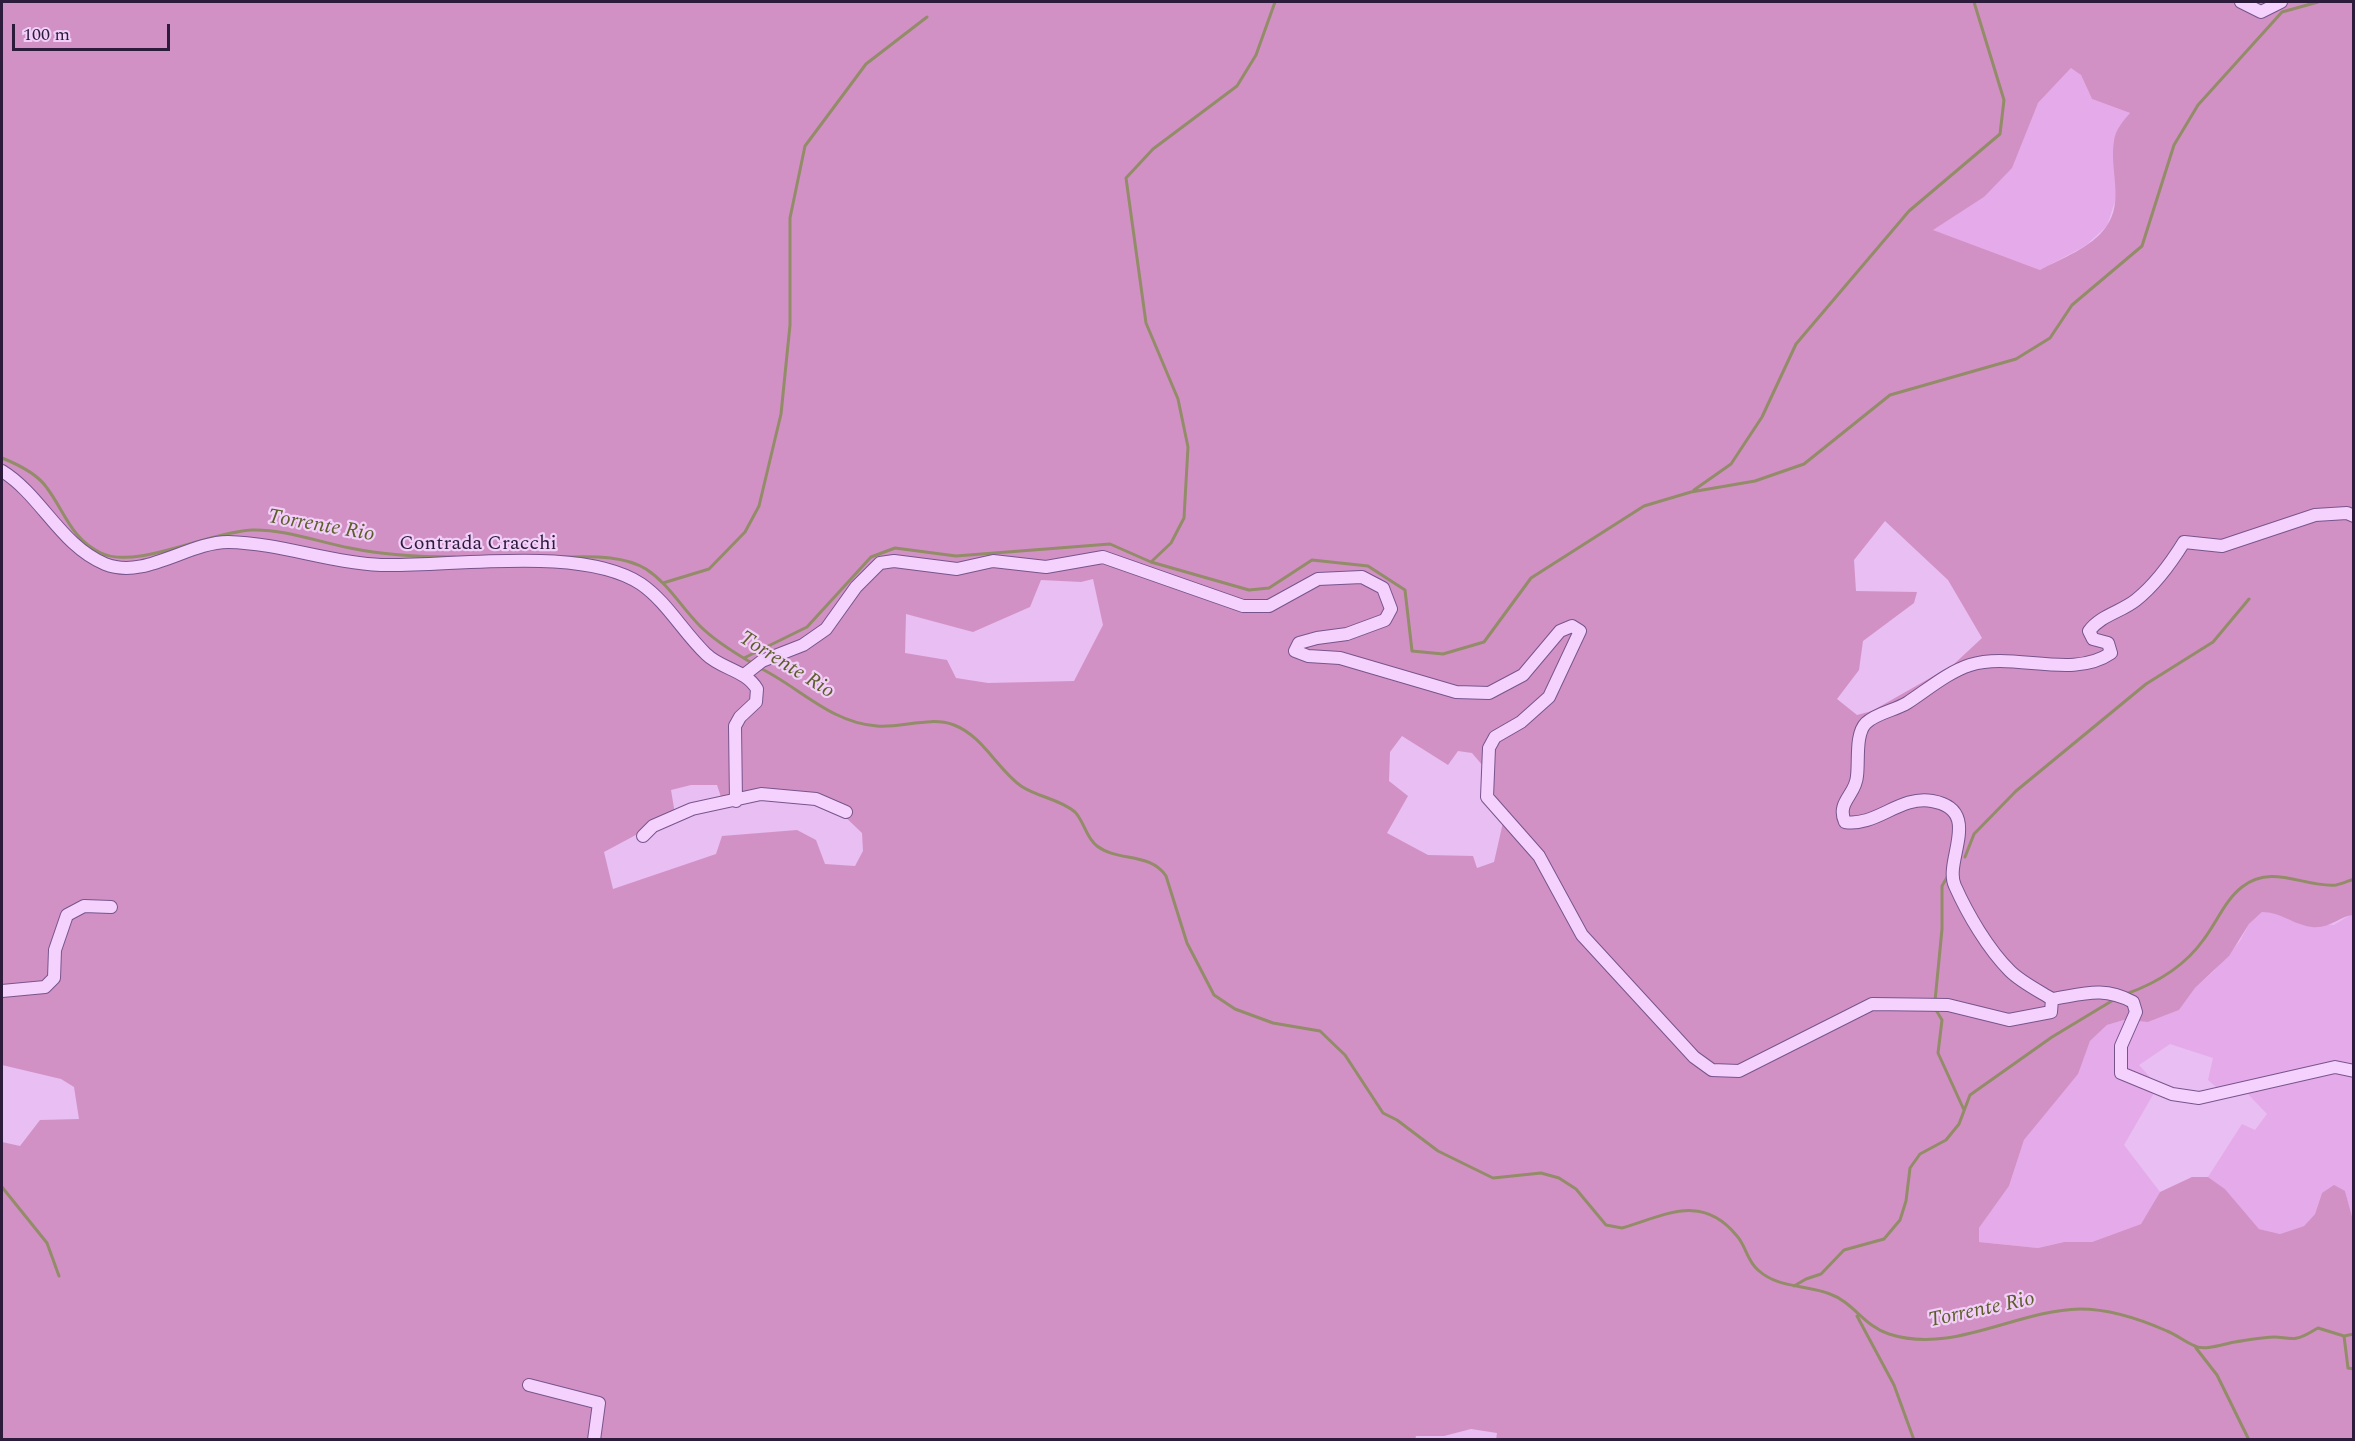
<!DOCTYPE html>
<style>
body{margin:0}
#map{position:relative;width:2355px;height:1441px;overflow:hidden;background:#e8bef3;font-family:Spectral,serif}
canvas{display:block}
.frame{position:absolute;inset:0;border:3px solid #2d1b3b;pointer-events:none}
.scale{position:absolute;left:12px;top:24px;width:158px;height:27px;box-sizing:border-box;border:3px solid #2d1b3b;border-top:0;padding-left:8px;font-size:18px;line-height:21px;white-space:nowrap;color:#2d1b3b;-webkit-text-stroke:4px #f1cff9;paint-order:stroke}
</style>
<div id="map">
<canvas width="2355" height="1441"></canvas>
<div class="frame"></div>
<div class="scale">100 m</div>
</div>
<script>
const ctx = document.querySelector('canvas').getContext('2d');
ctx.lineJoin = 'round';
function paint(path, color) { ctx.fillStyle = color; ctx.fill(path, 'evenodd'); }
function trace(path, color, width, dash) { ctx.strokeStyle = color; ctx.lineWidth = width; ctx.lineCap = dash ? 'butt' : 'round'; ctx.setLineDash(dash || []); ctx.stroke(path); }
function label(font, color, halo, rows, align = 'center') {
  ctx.font = font + ' Spectral,serif'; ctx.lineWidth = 4.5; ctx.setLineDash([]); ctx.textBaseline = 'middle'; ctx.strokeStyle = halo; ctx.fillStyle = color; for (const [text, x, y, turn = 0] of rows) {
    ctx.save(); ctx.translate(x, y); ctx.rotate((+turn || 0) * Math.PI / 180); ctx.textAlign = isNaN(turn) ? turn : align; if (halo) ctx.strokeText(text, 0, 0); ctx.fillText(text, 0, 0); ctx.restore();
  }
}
const farmland = new Path2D(`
 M2072 67 2081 75 2092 99 2130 113 2119 127 2116 178 2117 195 2107 226 2085 246 2040 270 1932 230 1984 197 2038 103Z
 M2262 912H2276L2295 922 2334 925 2350 915H2353V1220L2345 1191 2322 1193 2315 1214 2304 1226 2280 1234 2259 1229 2225 1189 2208 1177 2242 1124 2255 1130 2267 1114 2248 1094 2229 1098 2208 1080 2213 1058 2170 1044 2139 1065 2158 1086 2124 1145 2160 1192 2141 1224 2092 1242H2064L2038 1248 1979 1242V1228L2009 1186 2024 1140 2077 1074 2090 1041 2107 1025 2124 1020 2148 1022 2179 1010 2195 988 2214 971 2240 941 2249 924Z`);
const green = new Path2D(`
 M2 2H2353V915C2340 916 2330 929 2312 927 2294 925 2281 912 2262 912L2249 924 2229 956 2195 988 2179 1010 2148 1022 2124 1020 2107 1025 2090 1041 2078 1074 2024 1140 2009 1186 1979 1228V1242L2038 1248 2064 1242H2092L2141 1224 2160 1192 2192 1177H2208L2225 1189 2259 1229 2280 1234 2304 1226 2315 1214 2322 1193 2334 1185 2345 1191 2353 1220V1439L1496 1440 1497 1433 1471 1429 1444 1436H1416L1415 1440H2V1142L20 1146 40 1120 79 1119 74 1087 61 1079 2 1065ZM2071 68 2081 75 2092 99 2130 113C2123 121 2115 130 2114 141 2109 170 2125 201 2106 227 2091 248 2062 258 2040 270L1933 230 1984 197 2012 168 2038 103ZM1885 521 1948 580 1982 638 1953 665 1872 711 1857 715 1837 699 1859 670 1863 641 1914 603 1917 592 1856 591 1854 560ZM1093 579 1103 625 1074 681 988 683 956 678 947 660 905 653 906 614 973 632 1030 607 1041 580 1081 582ZM1402 736 1448 765 1458 751 1472 753 1489 773 1495 797 1504 818 1494 862 1477 868 1473 856 1428 855 1387 833 1408 796 1389 781 1390 752ZM691 785H717L722 800 806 799 837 809 862 833 863 851 855 866 825 864 816 840 797 830 722 836 716 854 613 889 604 852 675 814 671 790Z`);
const stream = new Path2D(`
 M2 458C17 464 37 473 47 488 65 512 71 539 101 553 136 570 209 532 252 530 285 529 318 542 350 548 384 555 420 557 455 557
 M1694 490 1731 464 1762 417 1796 344 1909 211 2000 134 2004 100 1974 2
 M560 557C588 557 621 554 646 569 669 584 681 607 700 626 715 641 733 652 752 663
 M1151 562 1171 543 1184 518 1188 447 1178 399 1146 323 1126 178 1153 149 1237 86 1256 55 1275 2
 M663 583 709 569 745 532 759 506 781 414 790 325V218L805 146 866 64 927 17
 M744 658 807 627 871 557 895 548 956 556 1110 544 1151 562 1249 590 1269 588 1312 560 1368 566 1405 590 1412 651 1443 654 1484 642 1531 578 1644 506 1691 492 1755 481 1804 464 1890 395 2016 359 2050 338 2072 305 2142 246 2174 145 2198 105 2282 12 2318 2
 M760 668C799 687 831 723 877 726 902 728 930 716 954 725 983 736 997 769 1021 786 1037 797 1060 799 1075 812 1084 821 1086 838 1097 846 1118 862 1150 852 1166 876L1187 943 1214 995 1235 1009 1273 1023 1320 1031 1345 1055 1383 1113 1397 1120 1438 1151 1493 1178 1541 1173 1559 1178 1576 1189 1606 1225 1622 1228C1664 1216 1702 1192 1737 1236 1746 1246 1747 1261 1758 1270 1779 1289 1805 1284 1830 1294 1853 1302 1865 1327 1889 1334 1953 1355 2016 1310 2080 1309 2109 1309 2140 1319 2167 1331 2177 1335 2185 1342 2195 1346 2205 1351 2223 1344 2235 1342 2248 1340 2262 1337 2275 1337 2282 1337 2291 1340 2297 1338 2304 1337 2312 1331 2318 1328L2344 1336 2354 1334
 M1965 857 1974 834 2016 791 2146 684 2213 642 2249 599
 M2126 994C2157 983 2185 966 2204 939 2217 922 2225 900 2242 887 2272 863 2305 888 2336 885 2342 884 2348 881 2354 879
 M1935 1001 1942 929V886L1949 874
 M1936 1010 1942 1020 1938 1053 1964 1110
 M2 1187 47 1243 59 1276
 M1794 1286 1806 1279 1821 1274 1844 1250 1884 1239 1900 1220 1906 1201 1910 1168 1920 1154 1946 1140 1959 1124 1970 1095 2052 1037 2115 999
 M1857 1316 1894 1385 1914 1440
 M2344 1336 2348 1368 2354 1369
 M2196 1348 2217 1375 2249 1440`);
const minor = new Path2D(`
 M2241 2 2261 12 2281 2
 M2 471C41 495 61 546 105 564 145 580 188 542 228 542 280 543 330 563 381 565 452 567 582 545 641 584 667 602 683 632 706 654 721 669 746 670 757 689L756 702 740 717 735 726 736 801
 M744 675 762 661 803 645 826 629 856 587 880 563 894 561 957 569 993 561 1046 567 1103 557 1243 606H1269L1318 579 1362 577 1383 588 1391 609 1385 620 1347 634 1317 638 1299 643 1295 651 1308 656 1340 658 1456 692 1489 693 1523 675 1560 631 1572 626 1580 631 1549 697 1521 722 1495 737 1489 748 1487 797 1539 856 1582 935 1694 1057 1712 1070 1739 1071 1872 1004 1948 1005 2009 1020 2051 1012 2052 999
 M643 836 653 826 692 809 761 794 816 799 846 812
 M2 991 45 987 54 978 55 950 67 915 84 906 111 907
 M2052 999C2039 991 2021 982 2010 971 1988 949 1968 915 1955 886 1943 861 1984 810 1932 801 1900 795 1876 827 1845 822 1836 802 1856 795 1857 776 1859 761 1855 734 1866 723 1876 713 1896 710 1907 703 1927 690 1948 672 1970 665 2013 651 2072 680 2111 653L2108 643 2093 639 2089 631C2101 615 2121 612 2136 600 2156 584 2171 563 2184 542L2222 546 2315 515 2347 513 2354 516
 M2052 999C2084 994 2103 986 2133 1002L2136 1012 2121 1046V1073L2172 1094 2199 1098 2335 1067 2354 1071
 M529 1385 599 1403 594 1440`);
const streetNames = [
 ["Contrada Cracchi",478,545]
];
const waterNames = [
 ["Torrente Rio",321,527,10],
 ["Torrente Rio",786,666,32],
 ["Torrente Rio",1982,1311,-12]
];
paint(farmland, '#e5aae9');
paint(green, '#d291c5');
trace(stream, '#938c68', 3);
trace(minor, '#78548d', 14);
trace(minor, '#f4d2fd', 12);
label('20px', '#2d1b3b', '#f1cff9', streetNames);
label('italic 21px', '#5c5d28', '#f1cff9', waterNames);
</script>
